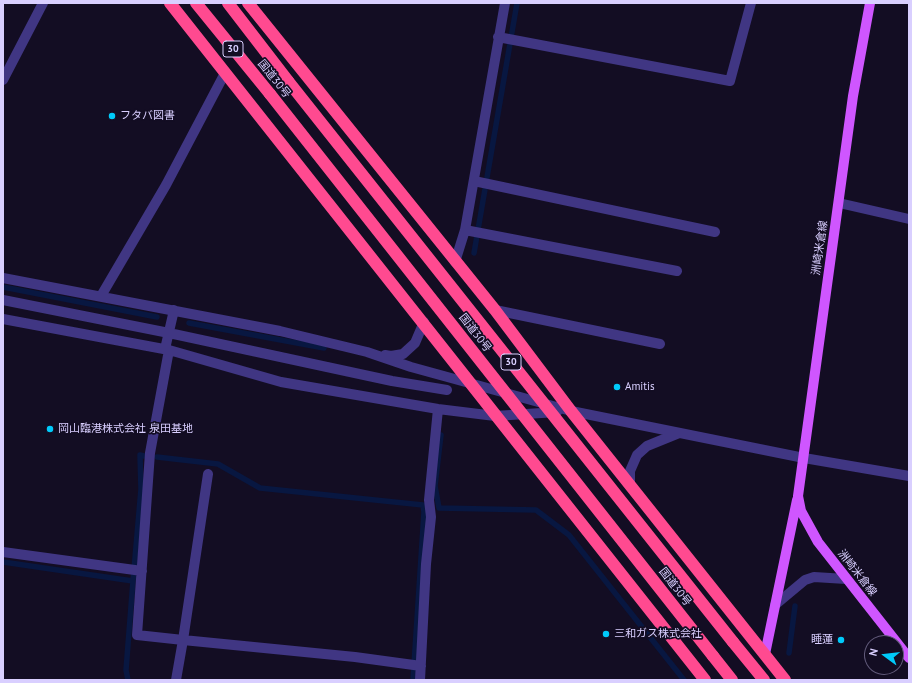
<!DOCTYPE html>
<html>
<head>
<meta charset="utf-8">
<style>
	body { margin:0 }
	#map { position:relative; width:912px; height:683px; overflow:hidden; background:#130d23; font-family:"PT Sans",sans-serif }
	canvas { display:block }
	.frame { position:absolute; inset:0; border:4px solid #d9cfff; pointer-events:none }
	.north { position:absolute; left:864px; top:635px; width:40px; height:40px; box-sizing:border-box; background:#130d23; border:1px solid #625b7b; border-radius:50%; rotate:285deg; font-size:11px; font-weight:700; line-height:16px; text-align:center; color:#d9cfff }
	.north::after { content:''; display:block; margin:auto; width:14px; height:18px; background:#00cafa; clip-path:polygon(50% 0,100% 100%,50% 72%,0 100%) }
</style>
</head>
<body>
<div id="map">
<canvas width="912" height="683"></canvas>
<div class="frame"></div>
<div class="north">N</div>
</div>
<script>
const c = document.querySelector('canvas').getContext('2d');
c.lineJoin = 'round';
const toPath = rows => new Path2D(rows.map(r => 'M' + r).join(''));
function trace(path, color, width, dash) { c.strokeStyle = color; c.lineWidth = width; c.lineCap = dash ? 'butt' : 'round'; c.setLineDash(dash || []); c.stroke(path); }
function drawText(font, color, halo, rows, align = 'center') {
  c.font = font + ' "PT Sans","Noto Sans JP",sans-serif'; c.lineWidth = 3.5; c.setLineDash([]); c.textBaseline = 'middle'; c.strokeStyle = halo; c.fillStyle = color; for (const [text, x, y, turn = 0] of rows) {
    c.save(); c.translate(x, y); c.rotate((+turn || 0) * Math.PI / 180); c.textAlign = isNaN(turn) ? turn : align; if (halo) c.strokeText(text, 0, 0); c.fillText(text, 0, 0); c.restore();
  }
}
trace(toPath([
	[474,253,517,3],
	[3,287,157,317],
	[189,323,324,348],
	[441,435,435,486,439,508,536,510,569,535,684,680],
	[157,457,218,464,260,488,423,505,424,512,413,680],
	[3,562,133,581,141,489,140,455,144,456],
	[789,653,795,606],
	[128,680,126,670,133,581]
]), '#081741', 5.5);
trace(toPath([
	[498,37,730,81,751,3],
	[3,80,43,3],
	[474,181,715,232],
	[839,203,909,219],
	[465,230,677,271],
	[455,262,465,230,505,3],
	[3,278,280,331,367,352,411,367,571,411,804,458,909,476],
	[101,296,166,185,225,73],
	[3,300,169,333,392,381,447,390],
	[495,310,660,344],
	[3,319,169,350,281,382,438,409,495,416,557,412],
	[165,349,174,310],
	[169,350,150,453,137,635,183,640,176,680],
	[385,355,391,356,403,354,415,343,424,322],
	[208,474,183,640,355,657,421,666],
	[630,484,630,471,637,455,647,446,679,433],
	[3,552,142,571],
	[775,605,805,580,814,577,846,579],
	[420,680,426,564,431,517,429,500,438,409]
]), '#403683', 10);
trace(toPath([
	[870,3,853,96,798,496,801,511,818,542,909,658],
	[765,654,797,500]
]), '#cf56ff', 10);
trace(toPath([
	[170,3,705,680],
	[196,3,270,94],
	[228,3,288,81],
	[248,3,495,310,571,411,785,680],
	[733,642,764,680],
	[713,656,732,680]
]), '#ff4a90', 12);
trace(toPath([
	[288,81,733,642],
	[270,94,713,656]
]), '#ff4a90', 12);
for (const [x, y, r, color] of [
	[112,116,4,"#00cafa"],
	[617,387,4,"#00cafa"],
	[50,429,4,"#00cafa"],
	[606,634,4,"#00cafa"],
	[841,640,4,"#00cafa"]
]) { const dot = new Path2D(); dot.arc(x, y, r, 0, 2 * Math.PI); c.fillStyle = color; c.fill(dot); trace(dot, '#130d23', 1.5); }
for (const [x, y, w] of [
	[233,49,20],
	[511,362,20]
]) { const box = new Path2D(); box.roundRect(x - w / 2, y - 8, w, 16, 3); c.fillStyle = '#130d23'; c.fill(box); trace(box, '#d9cfff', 1); }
drawText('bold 10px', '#d9cfff', null, [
	["30",233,49],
	["30",511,362]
]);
drawText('11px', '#d9cfff', '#130d23', [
	["国道30号",274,79,51],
	["洲崎米倉線",820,248,-82],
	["国道30号",475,333,52],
	["洲崎米倉線",857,573,52],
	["国道30号",675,587,52]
]);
drawText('11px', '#d9cfff', '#130d23', [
	["フタバ図書",120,116],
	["Amitis",625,387],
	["岡山臨港株式会社 泉田基地",58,429],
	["三和ガス株式会社",614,634],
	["睡蓮",833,640,"right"]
], 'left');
</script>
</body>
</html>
